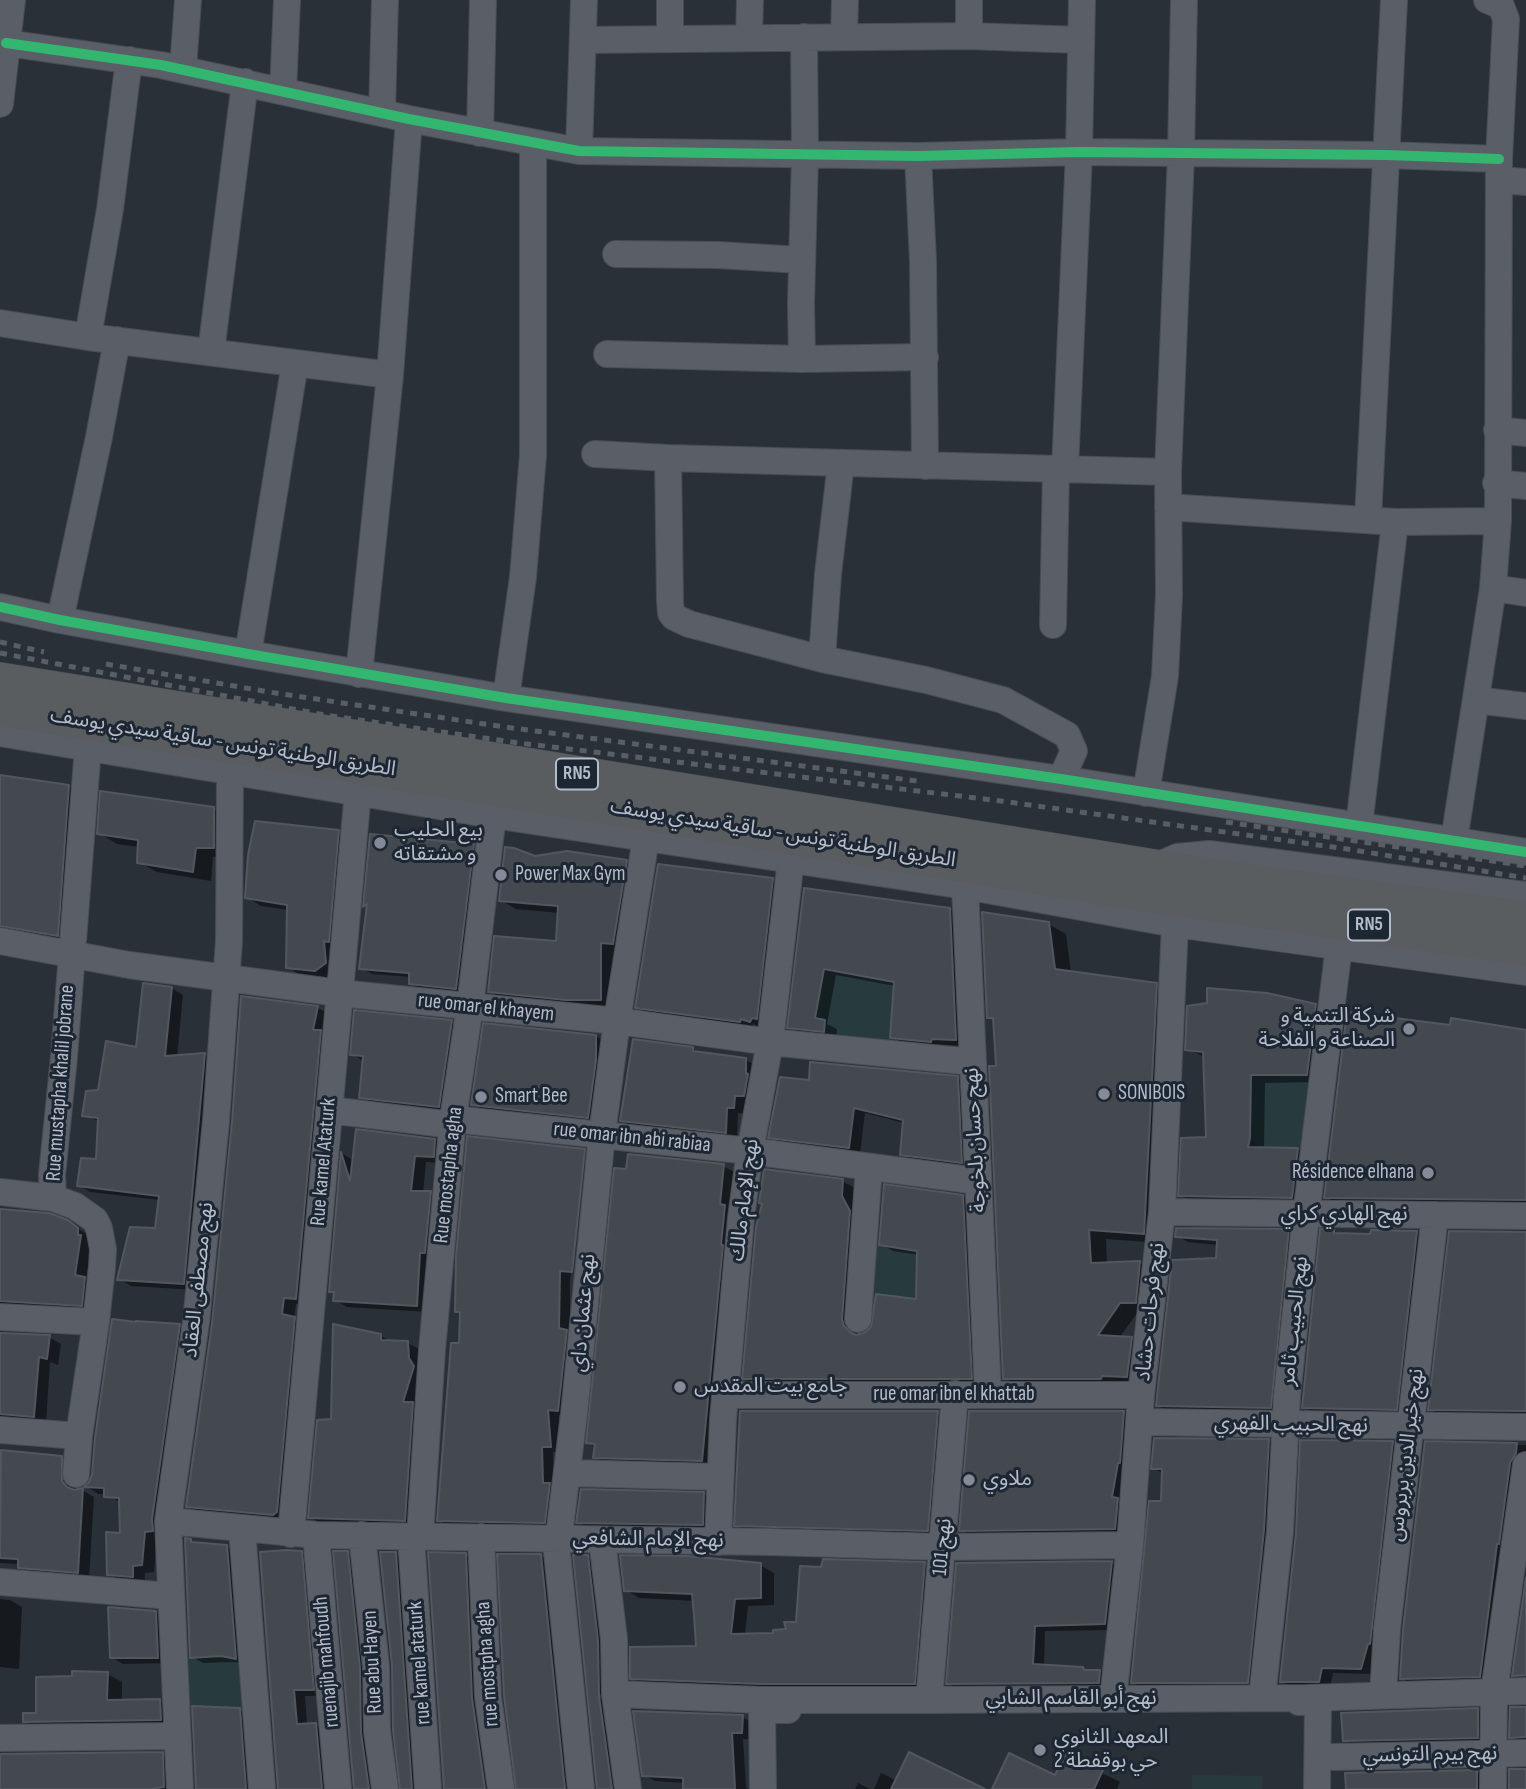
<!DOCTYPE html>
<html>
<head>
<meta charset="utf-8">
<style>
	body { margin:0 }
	canvas { display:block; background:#2a3038 }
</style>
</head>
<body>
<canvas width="1526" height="1789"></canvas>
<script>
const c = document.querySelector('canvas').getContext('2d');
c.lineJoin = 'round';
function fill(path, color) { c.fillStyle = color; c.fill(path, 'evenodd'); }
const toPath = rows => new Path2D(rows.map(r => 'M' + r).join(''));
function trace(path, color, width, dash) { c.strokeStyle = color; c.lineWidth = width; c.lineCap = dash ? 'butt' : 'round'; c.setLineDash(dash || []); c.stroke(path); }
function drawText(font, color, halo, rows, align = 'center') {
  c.font = font + ' "Sofia Sans Condensed","Noto Sans Arabic",sans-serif'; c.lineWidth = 6; c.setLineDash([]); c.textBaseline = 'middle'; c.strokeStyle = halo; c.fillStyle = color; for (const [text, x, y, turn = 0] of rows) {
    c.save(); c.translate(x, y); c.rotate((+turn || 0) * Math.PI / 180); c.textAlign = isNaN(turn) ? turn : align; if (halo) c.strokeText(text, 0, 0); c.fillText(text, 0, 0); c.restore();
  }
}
fill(toPath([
	[824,969,894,982,889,1050,812,1038,815,1031,824,1029,825,1020,813,1017],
	[1310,1075,1307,1148,1260,1147,1251,1138,1251,1077],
	[869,1243,917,1251,916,1299,866,1293],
	[221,1656,249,1661,254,1708,184,1706,183,1658],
	[1192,1775,1263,1776,1262,1789,1192,1789]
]), '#273a3e');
fill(toPath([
	[0,777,69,787,80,793,69,941,0,939],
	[213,808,231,819,231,857,213,857,211,881,157,872,139,862,139,847,117,844,99,833],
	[338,831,353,840,330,979,302,976,288,967,289,910,261,906,247,897],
	[372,836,473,846,485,852,467,994,422,990,410,983,411,977,372,974,361,968,368,908,365,906],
	[371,968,418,972,418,975,371,971],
	[535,858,626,862,641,871,616,1008,505,1000,489,991,557,943,559,913,516,909,500,900],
	[772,880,784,887,762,1028,753,1024,752,1028,649,1014,637,1007],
	[805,890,950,910,962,917,968,1046,945,1045,943,1048,904,1044,892,1037,895,986,836,975,827,1024,837,1029,836,1038,802,1034,789,1027],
	[1048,924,1066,934,1071,973,1156,985,1173,995,1161,1243,1106,1239,1107,1264,1140,1263,1157,1273,1138,1312,1119,1338,1131,1339,1149,1349,1144,1386,1022,1388,1005,1378,998,1068,994,1020,988,1017],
	[171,988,183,995,177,1057,205,1055,216,1061,195,1290,131,1286,119,1279,156,1230,160,1200,90,1192,79,1185,97,1161,100,1122,84,1115,99,1091,137,1049],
	[242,998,318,1008,329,1014,308,1305,296,1304,294,1318,306,1325,286,1521,199,1513,188,1506,213,1324,233,1122],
	[1315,1005,1330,1014,1321,1082,1265,1083,1264,1149,1298,1149,1312,1158,1306,1205,1195,1204,1180,1195,1208,1138,1205,1057,1187,1049],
	[451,1022,463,1029,450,1113,372,1103,361,1097,363,1061,352,1054],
	[1451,1027,1526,1031,1526,1206,1338,1204,1326,1197],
	[596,1036,606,1042,598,1122,483,1110,473,1104],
	[693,1049,702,1054,746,1060,757,1066,745,1114,738,1113,737,1138,633,1127,621,1120],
	[957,1078,969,1085,973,1168,913,1160,901,1154,904,1123,865,1113,860,1154,782,1143,770,1137,811,1082],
	[435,1140,446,1147,445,1163,426,1162,423,1193,430,1193,442,1200,429,1312,347,1307,335,1300,335,1294,330,1291,343,1154,354,1161],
	[584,1151,595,1157,583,1278,574,1277,586,1153,583,1153,570,1281,570,1416,559,1415,561,1453,553,1452,556,1528,450,1527,439,1520,461,1345,462,1314,457,1311],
	[723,1166,738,1174,716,1468,609,1465,595,1457,596,1447,588,1442,628,1171],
	[842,1181,855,1188,854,1326,858,1336,866,1334,918,1301,919,1255,893,1251,881,1244,963,1197,975,1204,983,1385,756,1385,744,1378],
	[0,1210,67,1222,90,1236,92,1243,86,1279,96,1285,94,1311,0,1314],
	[1288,1231,1299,1237,1281,1413,1169,1412,1158,1406,1218,1260,1218,1245,1188,1242,1177,1236],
	[1322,1231,1334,1231,1341,1235,1372,1236,1372,1232,1417,1232,1429,1239,1408,1415,1316,1414,1304,1407],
	[1526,1233,1526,1417,1442,1416,1430,1409],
	[179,1326,191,1333,157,1538,154,1572,145,1573,145,1583,121,1581,109,1574,122,1535,121,1503,106,1494,98,1494,87,1487],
	[0,1334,49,1337,61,1344,58,1365,50,1362,46,1423,0,1423],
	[381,1336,391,1342,408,1343,419,1349,425,1374,415,1405,424,1410,416,1526,321,1524,310,1517,333,1421],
	[937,1412,950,1420,940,1537,749,1532,736,1525],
	[1124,1412,1136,1419,1127,1535,973,1537,961,1530],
	[1269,1441,1280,1448,1259,1688,1144,1689,1132,1682,1162,1503,1164,1474,1153,1468],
	[1392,1443,1403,1449,1372,1674,1333,1673,1330,1687,1292,1688,1281,1681],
	[1426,1443,1526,1445,1526,1462,1492,1683,1413,1685,1402,1678],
	[0,1454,61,1458,73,1464,73,1489,82,1490,94,1497,89,1578,31,1573,20,1567,20,1564,0,1563],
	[704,1494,715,1501,714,1531,590,1529,578,1522],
	[191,1541,196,1544,227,1547,238,1553,247,1664,234,1662,203,1663,192,1657],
	[301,1553,313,1560,325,1696,305,1696,307,1725,316,1725,328,1731,333,1789,279,1789],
	[347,1553,359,1560,379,1789,355,1789],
	[396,1554,407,1560,423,1789,402,1789],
	[465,1555,477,1562,495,1789,445,1789],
	[541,1556,553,1563,576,1789,518,1789],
	[587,1557,599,1563,610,1700,598,1693,598,1697,611,1704,622,1789,598,1789],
	[1112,1563,1123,1569,1116,1630,1045,1631,1044,1666,1083,1668,1089,1672,1100,1672,1111,1678,1110,1689,959,1690,948,1683,958,1564],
	[924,1564,938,1572,928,1691,646,1686,632,1678,698,1648,695,1601,639,1598,626,1590,760,1565,774,1573,774,1605,748,1606,745,1635,776,1635,788,1631,797,1624],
	[0,1599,10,1600,22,1607,19,1669,0,1667],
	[156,1612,167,1619,169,1663,123,1664,111,1657],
	[107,1674,122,1682,122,1702,160,1701,175,1710,176,1728,40,1730,25,1721],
	[1526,1707,1526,1744,1511,1737],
	[239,1710,251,1716,258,1789,197,1789],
	[1478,1710,1493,1719,1493,1746,1360,1749,1345,1740],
	[742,1717,754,1723,753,1739,743,1739,746,1787,748,1789,685,1789,685,1783,655,1781,644,1775],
	[162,1754,174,1760,176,1789,0,1789,0,1755],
	[1066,1755,1120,1782,1117,1789,994,1789,1056,1777],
	[1477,1772,1489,1778,1490,1789,1348,1789],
	[881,1773,897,1781,981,1789,874,1789],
	[858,1783,870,1789,855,1789]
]), '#0007');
const building = toPath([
	[0,775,69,785,58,936,0,926,0,775],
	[100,791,214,807,214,848,196,848,193,872,137,863,138,840,97,834,100,791],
	[255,821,339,830,329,942,324,941,326,963,315,971,286,968,287,905,245,898,248,855,255,821],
	[370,834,474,844,456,989,409,984,409,973,359,969,367,904,363,907,370,834],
	[505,847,514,848,535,856,567,851,627,860,613,944,601,943,601,1000,566,1000,488,992,494,936,556,941,558,906,499,901,505,847],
	[658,864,773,878,757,1019,752,1018,750,1022,741,1019,740,1022,635,1008,658,864],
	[804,888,950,908,956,1040,932,1039,931,1042,890,1038,894,982,824,969,815,1018,825,1020,824,1032,787,1028,804,888],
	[982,912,1049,922,1055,969,1157,983,1144,1234,1089,1230,1091,1263,1140,1261,1136,1303,1120,1303,1098,1335,1132,1337,1127,1377,1102,1376,1101,1379,1003,1379,989,1066,996,1066,993,1018,987,1018,982,912],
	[143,983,172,987,165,1056,205,1053,184,1284,117,1280,130,1227,155,1228,159,1196,77,1186,81,1158,96,1159,98,1118,82,1116,86,1091,98,1090,106,1041,136,1047,143,983],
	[1207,988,1267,993,1316,1004,1307,1075,1251,1075,1250,1138,1248,1147,1298,1148,1292,1198,1178,1196,1181,1138,1206,1137,1203,1052,1185,1050,1187,1006,1207,1003,1207,988],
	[241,996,318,1006,313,1030,321,1030,296,1299,284,1298,282,1314,295,1317,277,1512,273,1515,186,1507,212,1324,232,1122,241,996],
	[354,1010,452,1020,439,1107,359,1098,363,1056,350,1055,354,1010],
	[1347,1012,1450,1025,1451,1018,1526,1030,1526,1200,1324,1198,1347,1012],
	[483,1023,596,1035,596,1060,588,1118,471,1105,483,1023],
	[633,1039,693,1047,693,1051,746,1058,746,1073,748,1074,744,1096,735,1096,734,1108,727,1108,726,1133,620,1121,633,1039],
	[810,1062,958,1076,962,1163,900,1155,903,1120,854,1108,849,1148,768,1138,780,1077,809,1080,810,1062],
	[356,1129,435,1139,434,1157,415,1156,411,1191,431,1191,425,1253,420,1253,417,1306,333,1301,334,1292,329,1292,341,1152,350,1181,356,1129],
	[467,1136,585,1149,572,1272,560,1271,559,1328,567,1330,558,1411,548,1410,551,1447,542,1447,543,1483,550,1483,545,1523,437,1521,451,1343,459,1343,460,1312,455,1312,456,1256,467,1136],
	[628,1154,724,1164,720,1204,725,1205,721,1245,723,1245,702,1461,593,1458,595,1444,586,1443,614,1168,626,1169,628,1154],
	[764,1169,843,1179,842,1196,850,1211,842,1319,844,1326,850,1332,856,1335,864,1333,871,1327,876,1294,916,1299,917,1251,879,1245,884,1184,963,1195,972,1379,742,1379,756,1227,762,1204,759,1203,764,1169],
	[0,1209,49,1213,68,1220,78,1228,78,1235,81,1235,75,1275,85,1277,82,1306,0,1301,0,1209],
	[1176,1228,1289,1229,1271,1408,1156,1406,1172,1260,1216,1258,1217,1240,1175,1237,1176,1228],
	[1320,1229,1334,1230,1334,1233,1370,1234,1371,1230,1417,1231,1397,1410,1302,1408,1320,1229],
	[1449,1231,1526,1232,1526,1411,1428,1410,1449,1231],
	[112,1319,136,1322,136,1321,180,1324,152,1519,153,1531,145,1532,142,1565,133,1566,133,1577,107,1575,106,1532,120,1533,119,1498,104,1497,104,1488,84,1487,89,1482,92,1475,95,1438,112,1319],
	[333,1324,381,1334,381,1340,408,1341,409,1358,414,1366,403,1402,413,1402,405,1521,308,1518,317,1420,331,1419,333,1324],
	[0,1333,50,1335,47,1359,39,1357,34,1417,0,1414,0,1333],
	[740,1411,938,1411,928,1531,734,1526,740,1411],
	[969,1411,1124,1411,1120,1463,1118,1463,1112,1497,1118,1498,1115,1529,959,1531,969,1411],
	[1154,1438,1269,1439,1264,1530,1248,1683,1131,1683,1149,1501,1161,1501,1162,1469,1151,1469,1154,1438],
	[1300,1440,1393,1441,1370,1644,1368,1644,1361,1669,1322,1668,1319,1682,1280,1682,1296,1533,1300,1440],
	[1425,1441,1517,1443,1516,1453,1510,1463,1499,1544,1497,1544,1480,1677,1400,1679,1403,1630,1425,1441],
	[1,1450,62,1456,62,1481,67,1487,74,1490,83,1488,78,1573,18,1568,18,1559,0,1558,1,1450],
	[581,1489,704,1492,703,1525,576,1523,581,1489],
	[185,1538,191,1539,191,1542,227,1545,236,1659,221,1656,190,1658,185,1538],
	[286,1550,302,1551,314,1690,294,1690,297,1724,316,1723,322,1789,278,1789,260,1552,286,1550],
	[333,1551,348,1551,360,1668,361,1733,369,1789,354,1789,333,1551],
	[380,1552,396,1552,412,1789,400,1789,393,1730,392,1665,380,1552],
	[428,1552,466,1553,472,1698,485,1789,444,1789,428,1552],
	[497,1554,541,1554,565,1789,516,1789,504,1696,497,1554],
	[573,1555,588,1555,598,1640,599,1696,612,1789,597,1789,573,1555],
	[620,1555,688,1556,761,1563,761,1598,735,1599,731,1634,773,1633,773,1630,786,1629,784,1622,796,1622,800,1566,821,1567,823,1559,925,1562,915,1684,761,1684,630,1679,630,1647,696,1646,694,1615,692,1594,624,1591,620,1555],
	[1112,1561,1105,1624,1035,1626,1033,1664,1083,1667,1084,1670,1100,1670,1099,1683,946,1684,956,1563,1112,1561],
	[1526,1578,1526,1675,1512,1676,1526,1578],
	[108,1607,156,1611,158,1658,110,1658,108,1607],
	[72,1671,108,1672,107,1700,160,1699,161,1720,23,1722,23,1713,36,1713,36,1677,72,1676,72,1671],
	[192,1706,240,1708,246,1789,196,1789,192,1706],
	[1510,1707,1526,1707,1526,1737,1509,1738,1510,1707],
	[1478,1708,1478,1738,1343,1741,1341,1713,1478,1708],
	[633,1711,743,1715,742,1733,732,1733,735,1789,683,1789,683,1778,642,1776,633,1711],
	[163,1752,164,1787,152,1789,0,1789,0,1754,163,1752],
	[909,1752,985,1789,891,1789,909,1752],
	[1066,1752,1103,1770,1094,1789,992,1789,1009,1753,1055,1775,1066,1752],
	[1509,1769,1526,1769,1526,1789,1509,1789,1509,1769],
	[1477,1770,1477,1789,1346,1789,1345,1773,1477,1770]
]);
fill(building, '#444950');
trace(building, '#52575f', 2);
const minor = toPath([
	[670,0,670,38],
	[969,36,969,0],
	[749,37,750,0],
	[844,37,845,0],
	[583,40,969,36,1081,40],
	[6,43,161,65,409,119,579,151,918,156,1079,152,1386,155,1499,159],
	[183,69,188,0],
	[283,91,287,0],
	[0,104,12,0],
	[382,113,385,0],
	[480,133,483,0],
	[579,151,584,0],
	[918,156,923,261,925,466],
	[1500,180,1526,182],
	[616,254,718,255,801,260],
	[0,323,88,337,390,375],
	[88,337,110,209,129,60],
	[211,352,245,82],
	[607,354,802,359,925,357],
	[802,359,801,303,805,155,804,37],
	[1497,430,1526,433],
	[595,454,668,458,1168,472],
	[668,458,670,601,671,613,674,617,689,624,822,659,926,680,1003,700,1067,735,1074,751,1061,779],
	[1065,469,1079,152,1082,0],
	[1496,483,1526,486],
	[1168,507,1395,522,1498,521],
	[1368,519,1394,0],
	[1493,588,1526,593],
	[0,607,60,620,248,654,506,698,1061,779,1526,852],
	[60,620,99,437,117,340],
	[1053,625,1056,469],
	[248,654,295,363],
	[822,659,828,574,841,463],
	[359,674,390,375,409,119],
	[506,698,523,577,533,455,533,143],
	[1476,700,1526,706],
	[0,733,493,815,965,886,1175,924,1526,972],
	[1146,793,1165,676,1169,595,1168,472,1181,154,1184,0],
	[1359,826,1395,522],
	[1454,841,1493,588,1498,521,1499,159,1506,19,1501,6,1487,0],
	[1155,867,1177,857,1209,854,1526,895],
	[965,886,988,1394],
	[0,941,129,965,339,993,617,1021,770,1042,973,1062],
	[329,1110,453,1125],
	[453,1119,750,1151,978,1181],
	[0,1192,53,1198],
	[1162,1212,1526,1216],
	[0,1317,96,1322],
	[858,1319,869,1167],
	[726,1395,1141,1395],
	[1139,1422,1526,1427],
	[0,1430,79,1436,96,1322,102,1267,103,1249,99,1228,95,1220,75,1206,53,1198,52,1175,64,1057,88,747],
	[568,1473,720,1477],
	[76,1474,79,1436],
	[168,1521,316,1535,771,1542,943,1547,1130,1545],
	[242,1529,262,1789],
	[291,1534,358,791],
	[316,1535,338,1789],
	[362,1535,376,1667,377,1731,385,1789],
	[420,1536,432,1350,453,1119,470,1006,493,815],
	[411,1537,428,1789],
	[481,1537,488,1697,501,1789],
	[602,1540,614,1639,615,1694,628,1789],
	[718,1542,723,1419,741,1218,750,1151,770,1042,791,859],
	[0,1582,170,1596],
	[615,1694,761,1700,929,1700,1307,1698,1526,1691],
	[1383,1695,1387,1629,1435,1215],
	[1262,1698,1280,1531,1287,1396,1306,1215,1339,946],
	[1113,1699,1130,1545,1141,1395,1162,1212,1175,924],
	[929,1700,955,1394],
	[1299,1702,1318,1701,1317,1789],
	[0,1738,177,1736],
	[1334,1757,1526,1753],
	[180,1789,168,1521,196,1322,216,1121,229,941,230,770],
	[581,1789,557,1552,574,1414,602,1134,617,1021,646,838],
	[763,1789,762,1710,788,1710],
	[1493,1789,1494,1692,1526,1465]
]);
const highway = toPath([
	[0,681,1216,878,1526,920],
	[0,707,1137,892,1526,947]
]);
trace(minor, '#484c53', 28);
trace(highway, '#474c53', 38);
trace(minor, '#5a5e66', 26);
trace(highway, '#5a5d60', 37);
trace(toPath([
	[0,642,44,652],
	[0,653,325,715,519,743,1001,801,1347,849,1526,878],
	[106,664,269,692,505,727,917,781],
	[1226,822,1526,866]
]), '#595d64', 5, [7, 7]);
trace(toPath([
	[6,43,161,65,409,119,579,151,918,156,1079,152,1386,155,1499,159],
	[0,607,60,620,248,654,506,698,1061,779,1526,852]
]), '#33b770', 10);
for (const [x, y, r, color] of [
	[380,843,7,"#848b96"],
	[501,875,7,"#848b96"],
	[1409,1029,7,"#848b96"],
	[1104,1094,7,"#848b96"],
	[481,1097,7,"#848b96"],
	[1428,1173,7,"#848b96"],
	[680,1387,7,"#848b96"],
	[969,1480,7,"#848b96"],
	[1040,1750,7,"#848b96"]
]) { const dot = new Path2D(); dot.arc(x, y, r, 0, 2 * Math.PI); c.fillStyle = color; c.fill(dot); trace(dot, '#1d2633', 2.5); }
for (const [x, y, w] of [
	[577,774,42],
	[1369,925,42]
]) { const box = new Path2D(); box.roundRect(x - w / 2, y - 15.5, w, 31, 5); c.fillStyle = '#1d2633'; c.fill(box); trace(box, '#b4bcc9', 2); }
drawText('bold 19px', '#b4bcc9', null, [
	["RN5",577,774],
	["RN5",1369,925]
]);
drawText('21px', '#b4bcc9', '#1d2633', [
	["الطريق الوطنية تونس - ساقية سيدي يوسف",223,743,9],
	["الطريق الوطنية تونس - ساقية سيدي يوسف",783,834,9],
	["rue omar el khayem",486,1008,6],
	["Rue mustapha khalil jobrane",61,1083,-86],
	["rue omar ibn abi rabiaa",632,1138,6],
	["نهج حسان بلخوجة",976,1140,-93],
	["Rue kamel Ataturk",324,1162,-85],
	["Rue mostapha agha",449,1175,-84],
	["نهج الإمام مالك",745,1200,-83],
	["نهج الهادي كراي",1344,1215],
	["نهج مصطفى العقاد",199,1280,-84],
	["نهج فرحات حشاد",1151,1312,-84],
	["نهج عثمان داي",584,1313,-85],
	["نهج الحبيب ثامر",1295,1321,-84],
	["rue omar ibn el khattab",954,1395],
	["نهج الحبيب الفهري",1291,1425,1],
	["نهج خير الدين بربروس",1407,1455,-83],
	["نهج الإمام الشافعي",648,1540,1],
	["نهج 101",943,1547,-85],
	["ruenajib mahfoudh",327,1662,-95],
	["Rue abu Hayen",373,1662,-93],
	["rue kamel ataturk",420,1663,-94],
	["rue mostpha agha",488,1664,-94],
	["نهج أبو القاسم الشابي",1071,1699],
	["نهج بيرم التونسي",1430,1755,-1]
]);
drawText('21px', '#b4bcc9', '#1d2633', [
	["بيع الحليب",394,831],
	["و مشتقاته",394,855],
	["Power Max Gym",515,875],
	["شركة التنمية و",1395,1017,"right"],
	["الصناعة و الفلاحة",1395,1041,"right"],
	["SONIBOIS",1118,1094],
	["Smart Bee",495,1097],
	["Résidence elhana",1414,1173,"right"],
	["جامع بيت المقدس",694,1387],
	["ملاوي",983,1480],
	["المعهد الثانوي",1054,1738],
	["حي بوقفطة 2",1054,1762]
], 'left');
</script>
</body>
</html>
